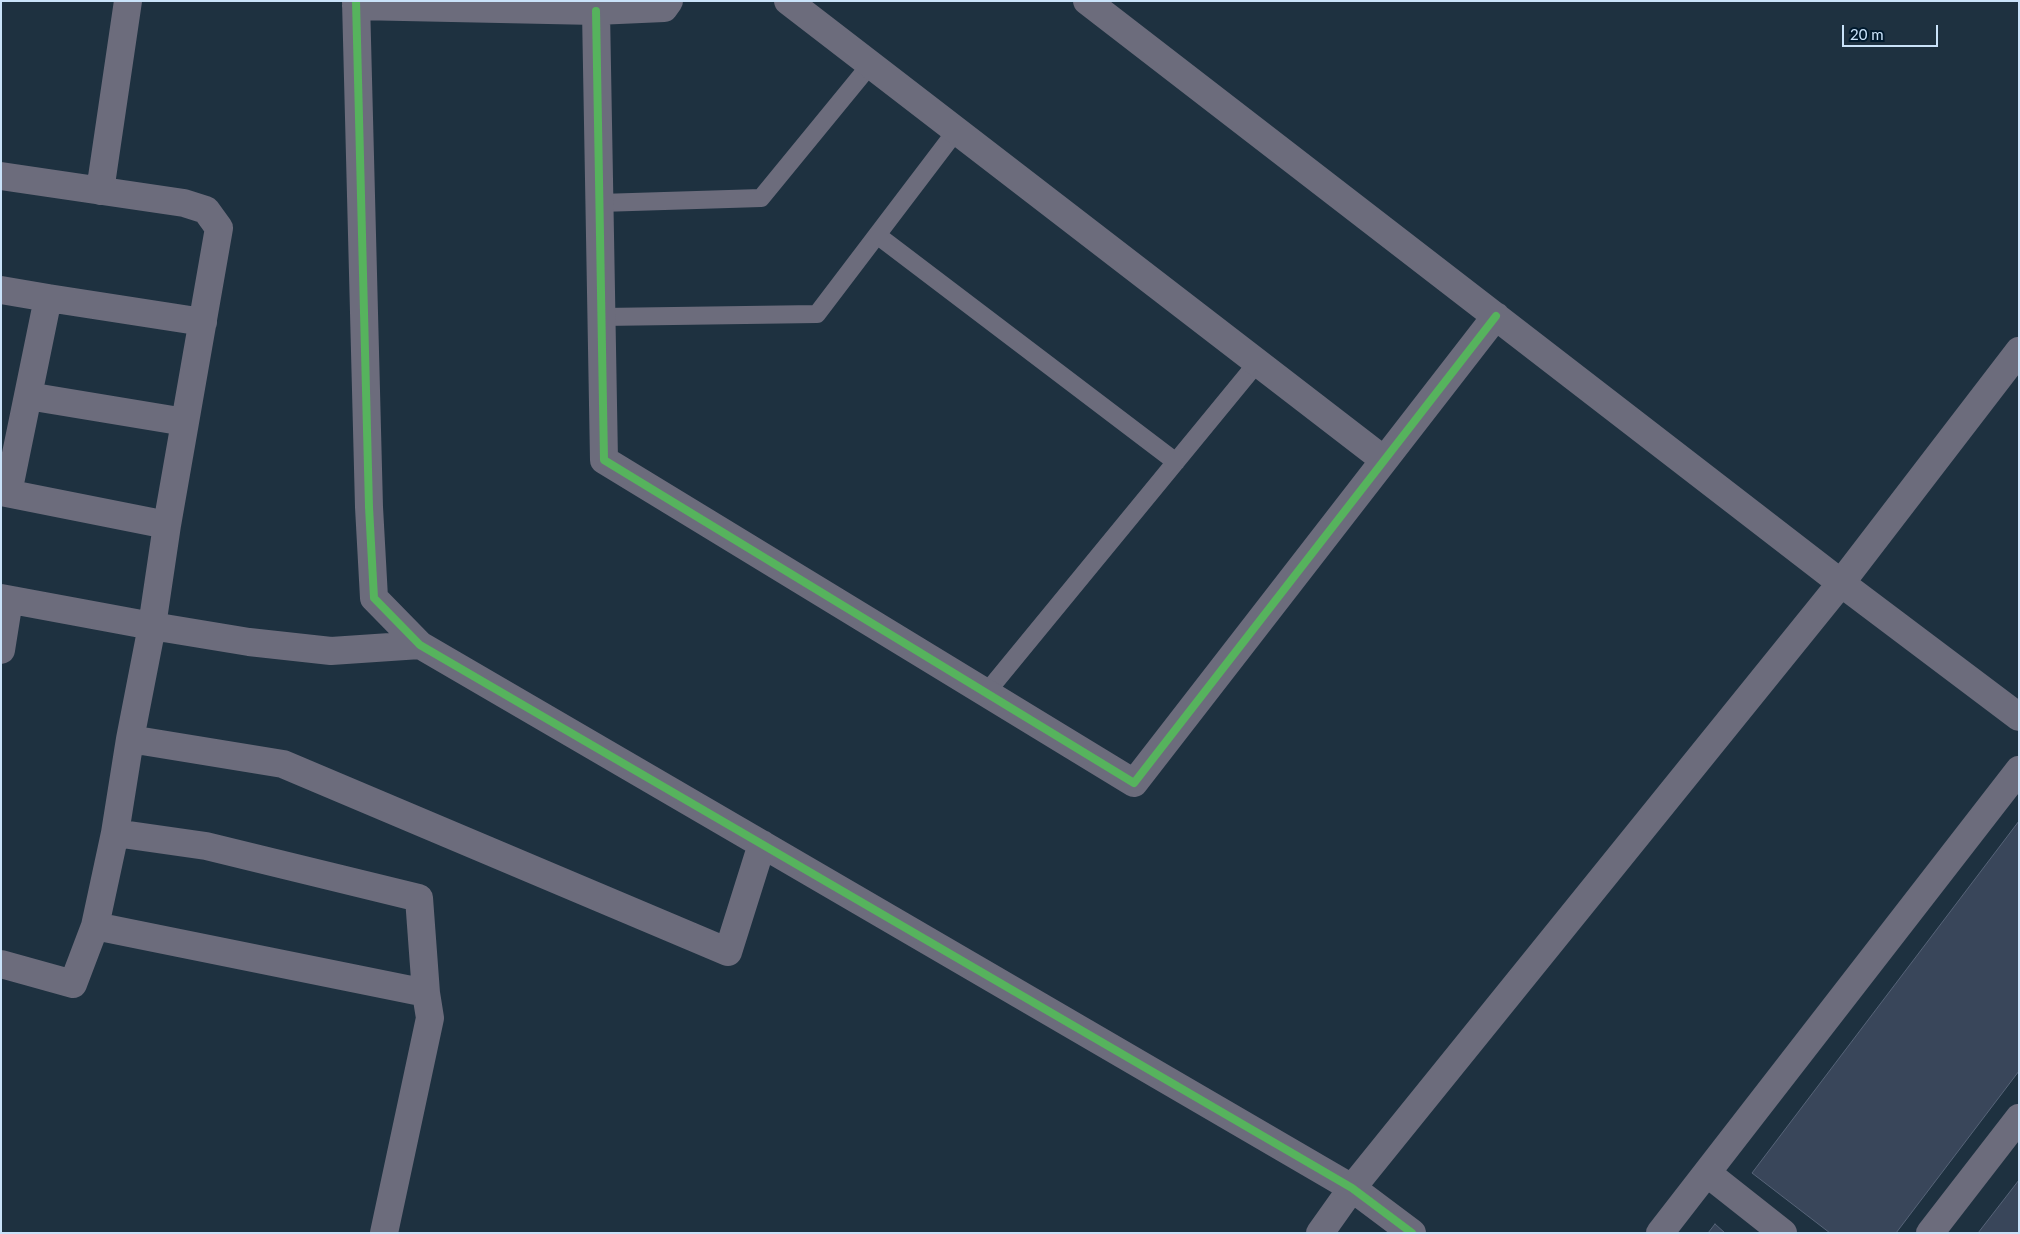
<!DOCTYPE html>
<html>
<head>
<meta charset="utf-8">
<style>
	body { margin:0 }
	#map { position:relative; width:2020px; height:1234px; overflow:hidden; background:#1e3140; font-family:Lato,sans-serif }
	canvas { display:block }
	.frame { position:absolute; inset:0; border:2px solid #c9e2f9; pointer-events:none }
	.scale { position:absolute; left:1842px; top:25px; width:96px; height:22px; box-sizing:border-box; border:2px solid #c9e2f9; border-top:0; padding-left:6px; font-size:15px; line-height:18px; white-space:nowrap; color:#c9e2f9; -webkit-text-stroke:4px #001a2e; paint-order:stroke }
</style>
</head>
<body>
<div id="map">
<canvas width="2020" height="1234"></canvas>
<div class="frame"></div>
<div class="scale">20 m</div>
</div>
<script>
const c = document.querySelector('canvas').getContext('2d');
c.lineJoin = 'round';
function fill(path, color) { c.fillStyle = color; c.fill(path, 'evenodd'); }
const toPath = rows => new Path2D(rows.map(r => 'M' + r).join(''));
function trace(path, color, width, dash) { c.strokeStyle = color; c.lineWidth = width; c.lineCap = dash ? 'butt' : 'round'; c.setLineDash(dash || []); c.stroke(path); }
const building = toPath([
	[2019,821,2019,1071,1896,1233,1830,1233,1752,1173,2019,821],
	[2019,1180,2019,1233,1978,1233,2019,1180],
	[1715,1224,1725,1233,1708,1233,1715,1224]
]);
fill(building, '#39465a');
trace(building, '#576478', 1);
trace(toPath([
	[600,203,761,198,870,65],
	[877,235,1176,462],
	[602,317,817,314,956,131],
	[986,693,1257,363]
]), '#6c6c7c', 18);
trace(toPath([
	[356,1,369,507,374,598,420,645,1352,1188,1412,1233],
	[788,1,1384,460],
	[1087,1,1841,583,2019,717],
	[356,6,596,11,664,8,669,1],
	[596,11,604,460,1134,783,1496,316],
	[1,176,184,203,206,210,219,228,167,525,152,626,130,739],
	[100,191,128,1],
	[1,290,48,298,8,493],
	[48,298,203,322],
	[28,396,185,422],
	[1,492,167,525],
	[1,598,152,626,249,642,331,651,420,645],
	[1,650,9,600],
	[115,833,206,846,419,898,426,993,430,1018,384,1233],
	[1,964,73,984,95,926],
	[426,993,95,926,115,833,130,739,283,764,728,952,762,844],
	[1707,1173,1783,1233],
	[1320,1233,1352,1188,1841,583,2019,351],
	[1660,1233,2019,770],
	[1930,1233,2019,1118]
]), '#6c6c7c', 28);
trace(toPath([
	[356,1,369,507,374,598,420,645,1352,1188,1412,1233],
	[596,11,604,460,1134,783,1496,316]
]), '#56b35d', 8);
</script>
</body>
</html>
